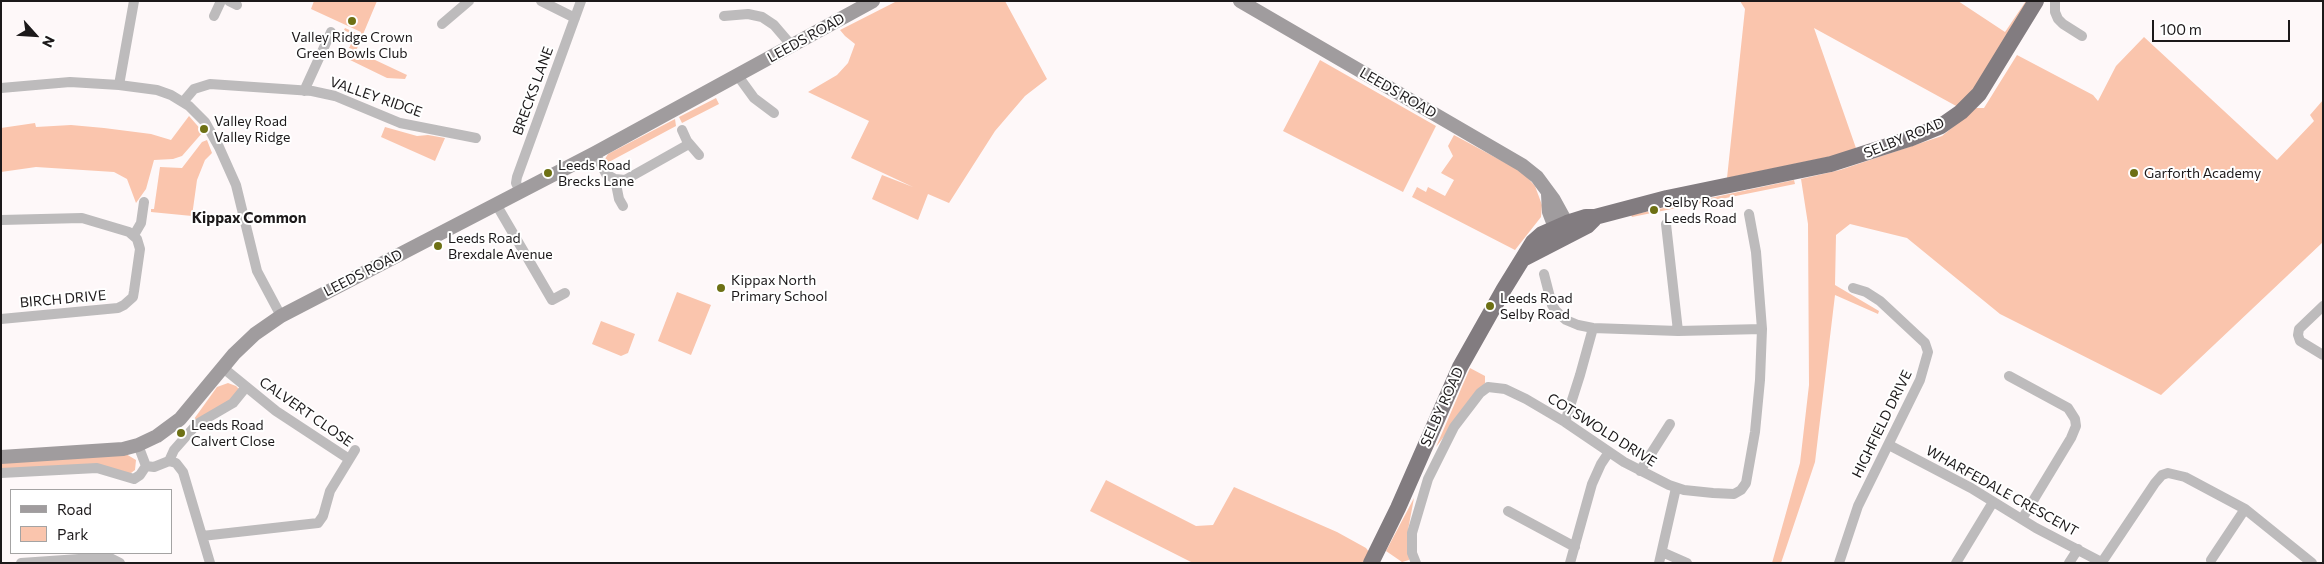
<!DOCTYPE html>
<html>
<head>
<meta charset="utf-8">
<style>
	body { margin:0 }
	#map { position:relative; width:2324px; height:564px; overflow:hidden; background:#fef8f9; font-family:Commissioner,sans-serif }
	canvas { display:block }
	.frame { position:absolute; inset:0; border:2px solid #1c191a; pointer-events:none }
	.legend { position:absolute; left:10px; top:489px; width:162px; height:65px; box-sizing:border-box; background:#fff; border:1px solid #a4a3a3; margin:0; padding:6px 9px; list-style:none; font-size:15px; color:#1c191a }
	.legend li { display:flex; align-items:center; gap:10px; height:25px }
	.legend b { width:25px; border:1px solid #a4a3a3 }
	.north { position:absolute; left:10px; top:10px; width:50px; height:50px; -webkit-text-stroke:4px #fff; paint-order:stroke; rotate:116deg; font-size:14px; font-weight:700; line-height:20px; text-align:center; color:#1c191a }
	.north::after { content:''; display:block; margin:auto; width:18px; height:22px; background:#1c191a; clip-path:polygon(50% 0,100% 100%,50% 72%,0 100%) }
	.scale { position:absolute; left:2152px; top:20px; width:138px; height:22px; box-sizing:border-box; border:2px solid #1c191a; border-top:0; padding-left:6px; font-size:15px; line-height:18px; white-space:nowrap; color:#1c191a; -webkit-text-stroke:4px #fff; paint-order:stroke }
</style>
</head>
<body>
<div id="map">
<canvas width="2324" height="564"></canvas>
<div class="frame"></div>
<ul class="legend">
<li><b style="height:6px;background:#a09c9e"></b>Road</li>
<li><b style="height:14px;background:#fac5ad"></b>Park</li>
</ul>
<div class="north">N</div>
<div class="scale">100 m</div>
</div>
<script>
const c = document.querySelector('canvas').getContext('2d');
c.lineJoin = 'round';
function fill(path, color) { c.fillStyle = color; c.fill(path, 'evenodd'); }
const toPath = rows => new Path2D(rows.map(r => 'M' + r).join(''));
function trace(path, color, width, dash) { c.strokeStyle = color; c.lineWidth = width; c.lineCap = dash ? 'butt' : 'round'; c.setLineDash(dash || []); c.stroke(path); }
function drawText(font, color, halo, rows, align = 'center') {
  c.font = font + ' Commissioner,sans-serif'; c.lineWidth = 4; c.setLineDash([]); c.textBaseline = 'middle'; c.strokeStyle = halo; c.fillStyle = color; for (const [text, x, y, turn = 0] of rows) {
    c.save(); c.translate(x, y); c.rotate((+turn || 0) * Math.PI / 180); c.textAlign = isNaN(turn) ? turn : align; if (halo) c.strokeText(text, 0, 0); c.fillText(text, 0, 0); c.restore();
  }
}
fill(toPath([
	[314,1,377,1,356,51,407,75,405,79,387,78,348,59,352,49,349,48,355,36,344,30,345,28,360,35,361,32,311,9],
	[897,1,1005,1,1047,79,1025,96,995,131,949,203,928,194,918,220,872,199,882,175,913,187,851,158,869,121,808,92,837,75,848,63,855,44,845,36,840,30],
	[1740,1,1958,1,2005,32,2026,1,2029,1,1979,85,1958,107,1814,28,1857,151,1727,178,1745,9],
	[2144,37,2277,160,2314,121,2310,115,2323,100,2323,242,2161,395,2000,314,1907,238,1850,224,1836,235,1835,285,1879,311,1878,314,1835,295,1815,462,1781,563,1772,563,1800,463,1809,385,1808,224,1801,179,1840,170,1942,136,1976,108,1984,108,2017,55,2093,95,2098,101,2116,66],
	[1320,60,1436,126,1403,192,1283,131],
	[716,98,719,104,682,123,679,117],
	[189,116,203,132,182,156,173,159,154,160,146,189,136,203,127,179,114,172,36,167,1,172,1,128,35,123,36,127,71,125,104,128,151,134,171,140],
	[675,119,676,126,607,163,605,159,608,154],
	[385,127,417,136,428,135,445,138,435,161,381,137],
	[1454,135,1515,168,1526,176,1535,186,1542,205,1541,217,1515,250,1412,197,1417,187,1426,192,1428,187,1445,196,1454,180,1441,173,1453,156,1448,146],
	[207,140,212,153,205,160,197,180,192,216,151,212,151,209,154,209,160,167,182,168,202,142],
	[1794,180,1795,184,1632,217,1631,215],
	[677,292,711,305,691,355,658,341],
	[601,321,635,334,628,353,621,356,592,344],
	[1470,368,1485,376,1485,383,1436,447],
	[228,383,236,386,239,389,233,398,196,421,194,419,217,387],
	[126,454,136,460,135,470,131,473,1,469,1,462],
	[1106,480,1196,526,1213,525,1234,487,1337,532,1366,548,1369,552,1363,563,1193,563,1090,511],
	[1414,498,1408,530,1409,560,1402,562,1386,551]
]), '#fac5ad');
trace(toPath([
	[229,1,237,5],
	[541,1,575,18],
	[2055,1,2055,12,2058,19,2063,24,2082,36],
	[214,16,221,1],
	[724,16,748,14,762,17,774,25,792,46],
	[442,24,469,1],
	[738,76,754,98,774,113],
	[119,85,134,1],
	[1,88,70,82,119,85,157,90,171,95,189,106,205,122,219,147,236,185,257,271,281,316],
	[304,91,331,32],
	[183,102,194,89,210,84,312,91,335,96,400,123,476,138],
	[682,130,687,141,699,155],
	[595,153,606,174,615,179,625,180,689,144],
	[615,179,619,199,623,206],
	[520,191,516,183,517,177,581,1],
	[496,204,552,300,565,293],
	[1,220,82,218,129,232,137,239,140,249,134,291,133,297,124,305,118,308,1,319],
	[1666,224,1678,331],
	[134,235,141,223,144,202],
	[1544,274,1552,305,1556,311,1566,320,1578,325,1593,328,1678,331,1762,329],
	[2323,306,2299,329,2298,335,2300,341,2323,355],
	[222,367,276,411,349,459],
	[2009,376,2068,408,2075,419,2076,426,2071,438,2022,519],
	[1565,422,1580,375,1593,328],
	[138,445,146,466,154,467,169,461,176,463,183,472,210,563],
	[1889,445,1971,488,2036,528,2103,563],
	[169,461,174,450,197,424,233,403,246,387],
	[1640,471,1670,424],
	[1,473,97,468,134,479,140,475,146,466],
	[1508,511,1575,547],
	[202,536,318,523,323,516,330,491,355,450],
	[1662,552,1687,563],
	[2211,560,2245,509],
	[2102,562,2155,483,2162,475,2168,473,2185,477,2245,509,2312,563],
	[21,563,108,557,120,563],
	[1416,563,1412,553,1412,533,1428,479,1454,427,1480,393,1488,387,1505,389,1526,399,1565,422,1624,462,1669,485,1684,490,1713,493,1734,494,1741,490,1746,483,1755,432,1760,380,1762,329,1756,252,1749,214],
	[1570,563,1592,484,1601,464,1609,452],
	[1659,563,1676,488],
	[1839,563,1858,506,1920,380,1928,352,1925,343,1880,301,1866,292,1853,288],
	[1956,563,1993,502],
	[2069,563,2078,549]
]), '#bdbbbc', 10);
trace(toPath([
	[1240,1,1522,165,1537,177,1554,200,1571,231],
	[1548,194,1549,212,1559,238],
	[1,457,123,449,138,445,157,436,180,419,234,354,255,334,281,316,595,153,873,1]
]), '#a09c9e', 14);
trace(toPath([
	[1525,258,1587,226,1594,219],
	[1371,563,1398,508,1460,367,1504,289,1533,242,1542,234,1567,223,1586,217,1595,217,1667,198,1831,164,1909,139,1941,126,1961,112,1979,94,2036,1]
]), '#827c80', 16);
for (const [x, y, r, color] of [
	[352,21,5,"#6d7014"],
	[204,129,5,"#6d7014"],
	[548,173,5,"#6d7014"],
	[2134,173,5,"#6d7014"],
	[1654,210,5,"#6d7014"],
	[438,246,5,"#6d7014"],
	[721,288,5,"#6d7014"],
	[1490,306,5,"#6d7014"],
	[181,433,5,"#6d7014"]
]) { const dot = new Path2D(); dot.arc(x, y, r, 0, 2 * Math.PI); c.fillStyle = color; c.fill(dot); trace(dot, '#fff', 2); }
drawText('14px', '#1c191a', '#fff', [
	["Valley Ridge Crown",352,37,"center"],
	["Green Bowls Club",352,53,"center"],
	["Valley Road",214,121],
	["Valley Ridge",214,137],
	["Leeds Road",558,165],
	["Brecks Lane",558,181],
	["Garforth Academy",2144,173],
	["Selby Road",1664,202],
	["Leeds Road",1664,218],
	["Leeds Road",448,238],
	["Brexdale Avenue",448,254],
	["Kippax North",731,280],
	["Primary School",731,296],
	["Leeds Road",1500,298],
	["Selby Road",1500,314],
	["Leeds Road",191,425],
	["Calvert Close",191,441]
], 'left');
drawText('14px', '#1c191a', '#fff', [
	["LEEDS ROAD",806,38,-29],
	["BRECKS LANE",533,91,-70],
	["LEEDS ROAD",1398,93,30],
	["VALLEY RIDGE",376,97,19],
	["SELBY ROAD",1904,138,-22],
	["LEEDS ROAD",363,273,-27],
	["BIRCH DRIVE",63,299,-5],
	["SELBY ROAD",1442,407,-66],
	["CALVERT CLOSE",306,412,35],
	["HIGHFIELD DRIVE",1882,424,-64],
	["COTSWOLD DRIVE",1602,430,32],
	["WHARFEDALE CRESCENT",2002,491,29]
]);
drawText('bold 15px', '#1c191a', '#fff', [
	["Kippax Common",249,218]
]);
</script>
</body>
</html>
